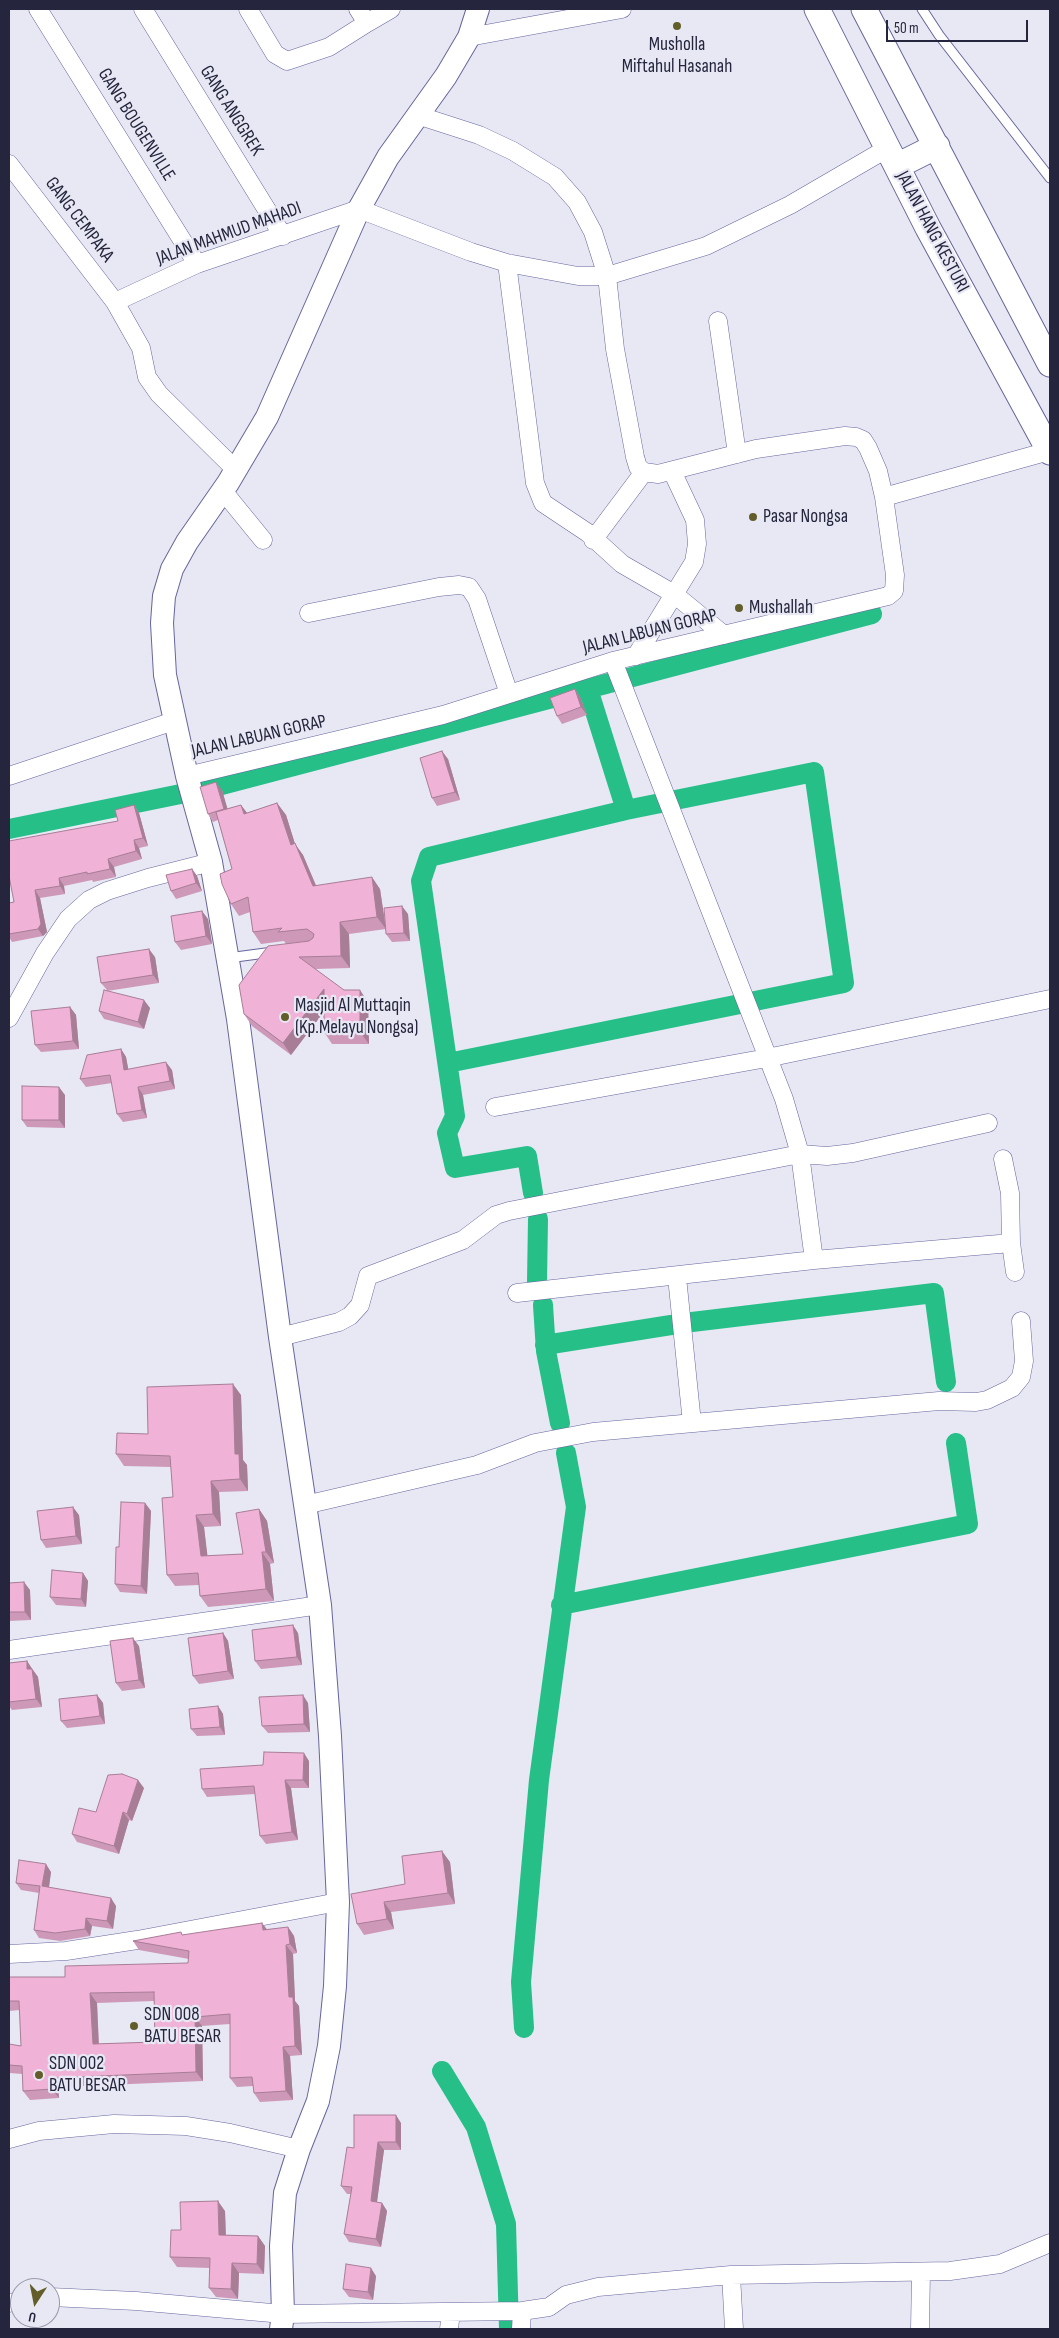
<!DOCTYPE html>
<html>
<head>
<meta charset="utf-8">
<style>
	body { margin:0 }
	#map { position:relative; width:1059px; height:2338px; overflow:hidden; background:#e7e8f4; font-family:"Sofia Sans Condensed",sans-serif }
	canvas { display:block }
	.frame { position:absolute; inset:0; border:10px solid #25263d; pointer-events:none }
	.north { position:absolute; left:10px; top:2278px; width:50px; height:50px; box-sizing:border-box; background:#e7e8f4; border:1px solid #999aab; border-radius:50%; rotate:191deg; font-size:14px; font-weight:700; line-height:20px; text-align:center; color:#25263d }
	.north::after { content:''; display:block; margin:auto; width:18px; height:22px; background:#635d2a; clip-path:polygon(50% 0,100% 100%,50% 72%,0 100%) }
	.scale { position:absolute; left:886px; top:20px; width:142px; height:22px; box-sizing:border-box; border:2px solid #25263d; border-top:0; padding-left:6px; font-size:15px; line-height:18px; white-space:nowrap; color:#25263d; -webkit-text-stroke:4px #e7e8f4; paint-order:stroke }
</style>
</head>
<body>
<div id="map">
<canvas width="1059" height="2338"></canvas>
<div class="frame"></div>
<div class="north">U</div>
<div class="scale">50 m</div>
</div>
<script>
const c = document.querySelector('canvas').getContext('2d');
c.lineJoin = 'round';
const toPath = rows => new Path2D(rows.map(r => 'M' + r).join(''));
function trace(path, color, width, dash) { c.strokeStyle = color; c.lineWidth = width; c.lineCap = dash ? 'butt' : 'round'; c.setLineDash(dash || []); c.stroke(path); }
function fill(path, color) { c.fillStyle = color; c.fill(path, 'evenodd'); }
function drawText(font, color, halo, rows, align = 'center') {
  c.font = font + ' "Sofia Sans Condensed",sans-serif'; c.lineWidth = 4.5; c.setLineDash([]); c.textBaseline = 'middle'; c.strokeStyle = halo; c.fillStyle = color; for (const [text, x, y, turn = 0] of rows) {
    c.save(); c.translate(x, y); c.rotate((+turn || 0) * Math.PI / 180); c.textAlign = isNaN(turn) ? turn : align; if (halo) c.strokeText(text, 0, 0); c.fillText(text, 0, 0); c.restore();
  }
}
trace(toPath([
	[9,829,210,788,872,614],
	[448,1063,844,983,814,772,626,810],
	[533,1193,527,1156,455,1168,447,1133,455,1116,421,881,429,857,626,810,588,689],
	[537,1282,538,1219],
	[543,1305,546,1351,560,1423],
	[692,1322,934,1293,946,1382],
	[545,1345,671,1325],
	[561,1605,968,1524,956,1443],
	[524,2028,521,1982,539,1780,576,1507,566,1453],
	[442,2071,476,2127,506,2224,509,2329]
]), '#26bf88', 20);
const service = toPath([
	[922,9,939,35,1050,178],
	[228,958,273,952]
]);
const minor = toPath([
	[38,9,197,264],
	[143,9,283,236],
	[248,9,275,54,287,61,329,47,367,23],
	[358,9,367,23,391,9],
	[469,37,622,9],
	[417,115,479,135,513,151,555,177,577,202,593,232,607,276,615,349,635,457,638,467,644,472,658,474,756,449,845,436,856,437,863,440,868,448,878,471,884,497],
	[9,164,115,302,141,348,147,377,159,394,236,470],
	[507,263,535,483,543,503,588,533,622,564,674,594,724,635],
	[115,302,197,264,359,209,471,252,507,263,578,276,607,276,706,246,790,205,888,148],
	[718,321,737,454],
	[223,491,263,540],
	[593,540,644,472],
	[309,613,439,587,459,585,469,587,477,599,509,694],
	[636,656,694,562,697,544,695,520,672,471],
	[613,661,784,1099,800,1154,814,1260],
	[9,776,174,721],
	[187,776,443,715,613,661,888,596,894,591,895,575,884,497,1049,451],
	[9,1018,45,953,68,919,89,900,107,891,148,878,211,862],
	[495,1107,767,1058,1050,999],
	[1003,1159,1010,1193,1011,1243,1015,1272],
	[677,1277,692,1423],
	[517,1293,814,1260,1011,1243],
	[280,1337,339,1322,350,1316,360,1305,368,1276,463,1240,496,1215,509,1211,800,1154,827,1156,853,1153,988,1123],
	[305,1505,477,1465,535,1443,593,1432,939,1401,976,1402,987,1400,1012,1388,1021,1377,1024,1361,1021,1321],
	[9,1650,320,1605],
	[9,1954,66,1951,137,1940,338,1902],
	[9,2139,39,2131,114,2124,186,2126,230,2133,299,2149],
	[731,2275,734,2329],
	[50,2297,136,2301,283,2314,522,2311,549,2307,566,2295,598,2287,731,2275,950,2271,1000,2264,1050,2243],
	[9,2303,20,2301],
	[449,2329,451,2312],
	[521,2329,522,2311],
	[920,2329,921,2272]
]);
const tertiary = toPath([
	[281,2329,283,2314,281,2246,285,2193,299,2149,318,2101,329,2046,335,1986,338,1902,330,1736,320,1605,280,1337,238,1019,211,862,187,776,165,675,162,623,164,596,172,569,187,542,228,483,267,417,359,209,388,157,446,76,469,37,478,9]
]);
const secondary = toPath([
	[817,9,928,228,1050,452],
	[864,9,1050,364],
	[897,166,937,146]
]);
trace(service, '#66669d', 11);
trace(minor, '#66669d', 19);
trace(tertiary, '#66669d', 24);
trace(secondary, '#66669d', 27);
trace(service, '#fff', 9);
trace(minor, '#fff', 18);
trace(tertiary, '#fff', 22);
trace(secondary, '#fff', 25);
fill(toPath([
	[575,689,580,697,587,715,562,724,557,716],
	[448,759,460,800,437,806,432,798],
	[222,790,227,809,241,805,247,813,277,803,286,815,295,844,303,855,316,885,380,889,385,924,408,914,410,941,392,942,386,934,386,929,349,934,350,968,315,969,344,990,368,1002,369,1044,332,1044,324,1032,324,1012,291,1055,252,1026,244,1014,286,944,284,941,261,944,253,932,250,912,239,916,231,904,232,869,218,820,213,822,208,814],
	[134,805,139,813,148,846,139,848,142,859,114,867,116,877,93,882,92,880,64,886,65,894,40,898,47,932,43,936,12,942,9,937,9,903,14,902,118,821],
	[192,869,197,876,202,891,176,899,171,891],
	[208,919,212,944,181,950,175,942],
	[155,957,159,983,107,991,150,1008,144,1029,104,1019,99,1011,107,990,101,983],
	[70,1007,76,1015,79,1049,41,1052,35,1045],
	[121,1049,126,1057,128,1069,172,1070,175,1089,143,1095,147,1118,123,1122,117,1114,112,1083,86,1087,80,1079],
	[65,1095,65,1128,27,1127,22,1120],
	[241,1395,243,1460,247,1465,248,1491,219,1492,221,1526,204,1527,207,1556,243,1554,259,1509,267,1521,274,1563,270,1564,274,1601,208,1607,200,1596,199,1585,175,1586,167,1575,173,1497,171,1467,124,1466,116,1454,148,1434],
	[145,1503,151,1511,147,1594,120,1592,115,1584,119,1547],
	[79,1515,82,1544,46,1548,41,1540],
	[83,1573,88,1581,86,1607,56,1605,50,1597],
	[9,1583,30,1590,31,1620,9,1621],
	[223,1633,228,1641,234,1679,199,1684,193,1676],
	[298,1633,302,1665,261,1669,255,1661],
	[139,1646,145,1688,122,1691,116,1683],
	[27,1661,38,1677,42,1707,12,1710,9,1706,9,1702],
	[97,1695,103,1703,105,1724,67,1728,61,1721],
	[308,1703,310,1732,268,1733,262,1726],
	[218,1706,223,1714,225,1735,197,1736,191,1729],
	[309,1761,309,1788,291,1788,298,1840,266,1844,260,1836,255,1794,207,1797,202,1789,263,1765],
	[144,1788,132,1821,129,1820,119,1854,77,1842,72,1834,96,1812],
	[450,1862,455,1904,391,1912,394,1929,364,1935,357,1924,405,1884],
	[51,1872,49,1887,116,1906,113,1929,92,1926,90,1936,60,1941,39,1938,34,1930,39,1893,21,1890,16,1883],
	[288,1927,294,1936,297,1953,293,1954,295,2001,299,2006,302,2055,290,2056,293,2100,260,2102,254,2093,253,2086,237,2087,230,2078,230,2024,202,2026,203,2081,58,2087,59,2098,30,2100,23,2091,23,2074,9,2073,9,2044,21,2046,20,2010,9,2011,9,1977,65,1977,188,1963,189,1959,139,1950,133,1941,183,1935,267,1930],
	[154,2001,155,2042,99,2044,97,2003],
	[401,2123,401,2150,384,2150,377,2202,382,2203,387,2211,381,2247,349,2242,344,2234,351,2194,347,2194,341,2186,354,2148],
	[225,2211,226,2235,258,2236,265,2246,264,2274,239,2273,238,2299,216,2297,209,2288,210,2268,177,2267,170,2257,181,2230],
	[376,2276,373,2300,349,2297,343,2289]
]), '#ce99b9');
fill(toPath([
	[575,689,580,697,587,715,581,707],
	[442,751,448,759,460,800,455,792],
	[216,782,222,790,230,817,224,809],
	[277,803,286,815,295,844,303,855,321,898,313,886,291,845],
	[134,805,139,813,148,846,143,838],
	[241,805,250,817,244,814],
	[134,840,139,848,142,859,136,851],
	[108,859,114,867,116,877,110,869],
	[192,869,197,876,202,891,196,883],
	[372,877,380,889,386,929,377,917],
	[59,878,64,886,65,894,60,886],
	[35,890,40,898,47,932,43,936,38,929],
	[402,906,408,914,410,941,404,933],
	[202,911,208,919,212,944,206,936],
	[340,922,349,934,350,968,341,956],
	[149,949,155,957,159,983,153,975],
	[324,989,332,1001,291,1055,283,1043],
	[360,990,368,1002,369,1044,360,1032],
	[144,1000,150,1008,144,1029,138,1022],
	[70,1007,76,1015,79,1049,73,1041],
	[121,1049,126,1057,130,1078,124,1070],
	[166,1062,172,1070,175,1089,170,1081],
	[59,1087,65,1095,65,1128,59,1120],
	[138,1087,143,1095,147,1118,142,1110],
	[233,1384,241,1395,243,1460,247,1465,248,1491,240,1479,235,1454],
	[211,1481,219,1492,221,1526,213,1514],
	[145,1503,151,1511,147,1594,141,1586],
	[73,1507,79,1515,82,1544,76,1536],
	[259,1509,267,1521,274,1563,266,1552],
	[196,1515,204,1527,209,1568,201,1556],
	[262,1552,270,1564,274,1601,266,1589],
	[83,1573,88,1581,86,1607,81,1599],
	[24,1582,30,1590,31,1620,25,1612],
	[293,1625,298,1633,302,1665,297,1657],
	[223,1633,228,1641,234,1679,228,1671],
	[133,1638,139,1646,145,1688,139,1680],
	[27,1661,32,1669,27,1669],
	[32,1669,38,1677,42,1707,36,1699],
	[97,1695,103,1703,105,1724,100,1716],
	[303,1695,308,1703,310,1732,304,1724],
	[218,1706,223,1714,225,1735,220,1727],
	[304,1753,309,1761,309,1788,303,1780],
	[138,1780,144,1788,132,1821,127,1814],
	[285,1780,291,1788,298,1840,292,1832],
	[123,1812,129,1820,119,1854,114,1846],
	[442,1851,450,1862,455,1904,448,1893],
	[46,1864,51,1872,48,1894,42,1886],
	[111,1898,116,1906,113,1929,107,1921],
	[384,1902,391,1912,394,1929,387,1919],
	[86,1918,92,1926,90,1936,85,1929],
	[262,1923,269,1932,263,1930],
	[288,1927,294,1936,297,1953,290,1944],
	[286,1945,293,1954,295,2001,299,2006,302,2055,295,2046,289,1997],
	[90,1993,97,2003,99,2054,93,2044],
	[195,2017,202,2026,203,2081,196,2072],
	[283,2047,290,2056,293,2100,286,2091],
	[52,2078,58,2087,59,2098,52,2089],
	[396,2115,401,2123,401,2150,396,2142],
	[378,2142,384,2150,376,2209,371,2201],
	[218,2201,225,2211,226,2245,219,2235],
	[382,2203,387,2211,381,2247,376,2239],
	[258,2236,265,2246,264,2274,257,2264],
	[232,2263,239,2273,238,2299,231,2289],
	[371,2268,376,2276,373,2300,368,2292]
]), '#a87d96');
const building = toPath([
	[575,689,581,707,557,716,550,698,575,689],
	[442,751,455,792,432,798,420,758,442,751],
	[216,782,224,809,208,814,200,787,216,782],
	[277,803,291,845,295,843,313,886,372,877,377,917,340,922,341,956,299,957,344,990,360,990,360,1032,324,1032,324,989,283,1043,244,1014,239,985,268,946,309,941,313,938,314,934,307,929,278,932,282,928,253,932,248,897,231,904,222,884,220,874,232,869,216,812,241,805,244,814,277,803],
	[134,805,143,838,134,840,136,851,108,859,110,869,87,874,87,872,59,878,60,886,35,890,41,924,38,929,9,934,9,903,14,902,9,876,9,841,118,821,115,810,134,805],
	[192,869,196,883,171,891,166,875,192,869],
	[402,906,404,933,386,934,384,908,402,906],
	[202,911,206,936,175,942,171,916,202,911],
	[149,949,153,975,101,983,97,957,149,949],
	[104,990,144,1000,138,1022,99,1011,104,990],
	[70,1007,73,1041,35,1045,31,1011,70,1007],
	[121,1049,124,1070,166,1062,170,1081,138,1087,142,1110,117,1114,110,1075,80,1079,87,1055,121,1049],
	[22,1086,59,1087,59,1120,22,1120,22,1086],
	[233,1384,235,1454,239,1454,240,1479,211,1481,213,1514,196,1515,201,1556,243,1554,236,1513,259,1509,266,1552,262,1552,266,1589,200,1596,198,1573,167,1575,162,1498,173,1497,170,1456,116,1454,117,1433,148,1434,147,1387,233,1384],
	[121,1502,145,1503,141,1586,115,1584,116,1547,119,1547,121,1502],
	[73,1507,76,1536,41,1540,37,1511,73,1507],
	[52,1570,83,1573,81,1599,50,1597,52,1570],
	[24,1582,25,1612,9,1612,9,1583,24,1582],
	[293,1625,297,1657,255,1661,252,1630,293,1625],
	[223,1633,228,1671,193,1676,188,1638,223,1633],
	[133,1638,139,1680,116,1683,110,1641,133,1638],
	[27,1661,27,1669,32,1669,36,1699,9,1702,9,1663,27,1661],
	[97,1695,100,1716,61,1721,59,1699,97,1695],
	[303,1695,304,1724,262,1726,259,1697,303,1695],
	[218,1706,220,1727,191,1729,189,1709,218,1706],
	[264,1752,304,1753,303,1780,285,1780,292,1832,260,1836,254,1786,202,1789,200,1769,263,1765,264,1752],
	[122,1774,138,1780,127,1814,123,1812,114,1846,72,1834,79,1808,96,1812,108,1775,122,1774],
	[442,1851,448,1893,384,1902,387,1919,357,1924,351,1894,405,1884,402,1856,442,1851],
	[19,1860,46,1864,42,1886,111,1898,107,1921,86,1918,85,1929,55,1933,34,1930,40,1886,16,1883,19,1860],
	[262,1923,263,1930,288,1927,290,1944,286,1945,289,1997,293,1997,295,2046,283,2047,286,2091,254,2093,252,2077,230,2078,230,2014,195,2017,196,2072,52,2078,52,2089,23,2091,22,2066,9,2065,9,2044,21,2046,19,2001,9,2001,9,1977,65,1977,65,1966,188,1963,189,1951,133,1941,181,1932,182,1935,262,1923],
	[154,1992,155,2042,93,2044,90,1993,154,1992],
	[354,2115,396,2115,396,2142,378,2142,371,2201,382,2203,376,2239,344,2234,352,2187,341,2186,347,2147,354,2148,354,2115],
	[218,2201,219,2235,258,2236,257,2264,232,2263,231,2289,209,2288,210,2258,170,2257,171,2230,181,2230,180,2202,218,2201],
	[346,2264,371,2268,368,2292,343,2289,346,2264]
]);
fill(building, '#f0b2d7');
trace(building, '#a87d96', 1);
for (const [x, y, r, color] of [
	[677,26,5,"#635d2a"],
	[753,517,5,"#635d2a"],
	[739,608,5,"#635d2a"],
	[285,1017,5,"#635d2a"],
	[134,2026,5,"#635d2a"],
	[39,2075,5,"#635d2a"]
]) { const dot = new Path2D(); dot.arc(x, y, r, 0, 2 * Math.PI); c.fillStyle = color; c.fill(dot); trace(dot, '#e7e8f4', 2); }
drawText('19px', '#25263d', '#e7e8f4', [
	["Musholla",677,45,"center"],
	["Miftahul Hasanah",677,67,"center"],
	["Pasar Nongsa",763,517],
	["Mushallah",749,608],
	["Masjid Al Muttaqin",295,1006],
	["(Kp.Melayu Nongsa)",295,1028],
	["SDN 008",144,2015],
	["BATU BESAR",144,2037],
	["SDN 002",49,2064],
	["BATU BESAR",49,2086]
], 'left');
drawText('19px', '#25263d', '#e7e8f4', [
	["GANG ANGGREK",231,111,58],
	["GANG BOUGENVILLE",136,125,58],
	["GANG CEMPAKA",79,220,53],
	["JALAN HANG KESTURI",932,232,62],
	["JALAN MAHMUD MAHADI",229,234,-20],
	["JALAN LABUAN GORAP",650,632,-14],
	["JALAN LABUAN GORAP",259,737,-13]
]);
</script>
</body>
</html>
